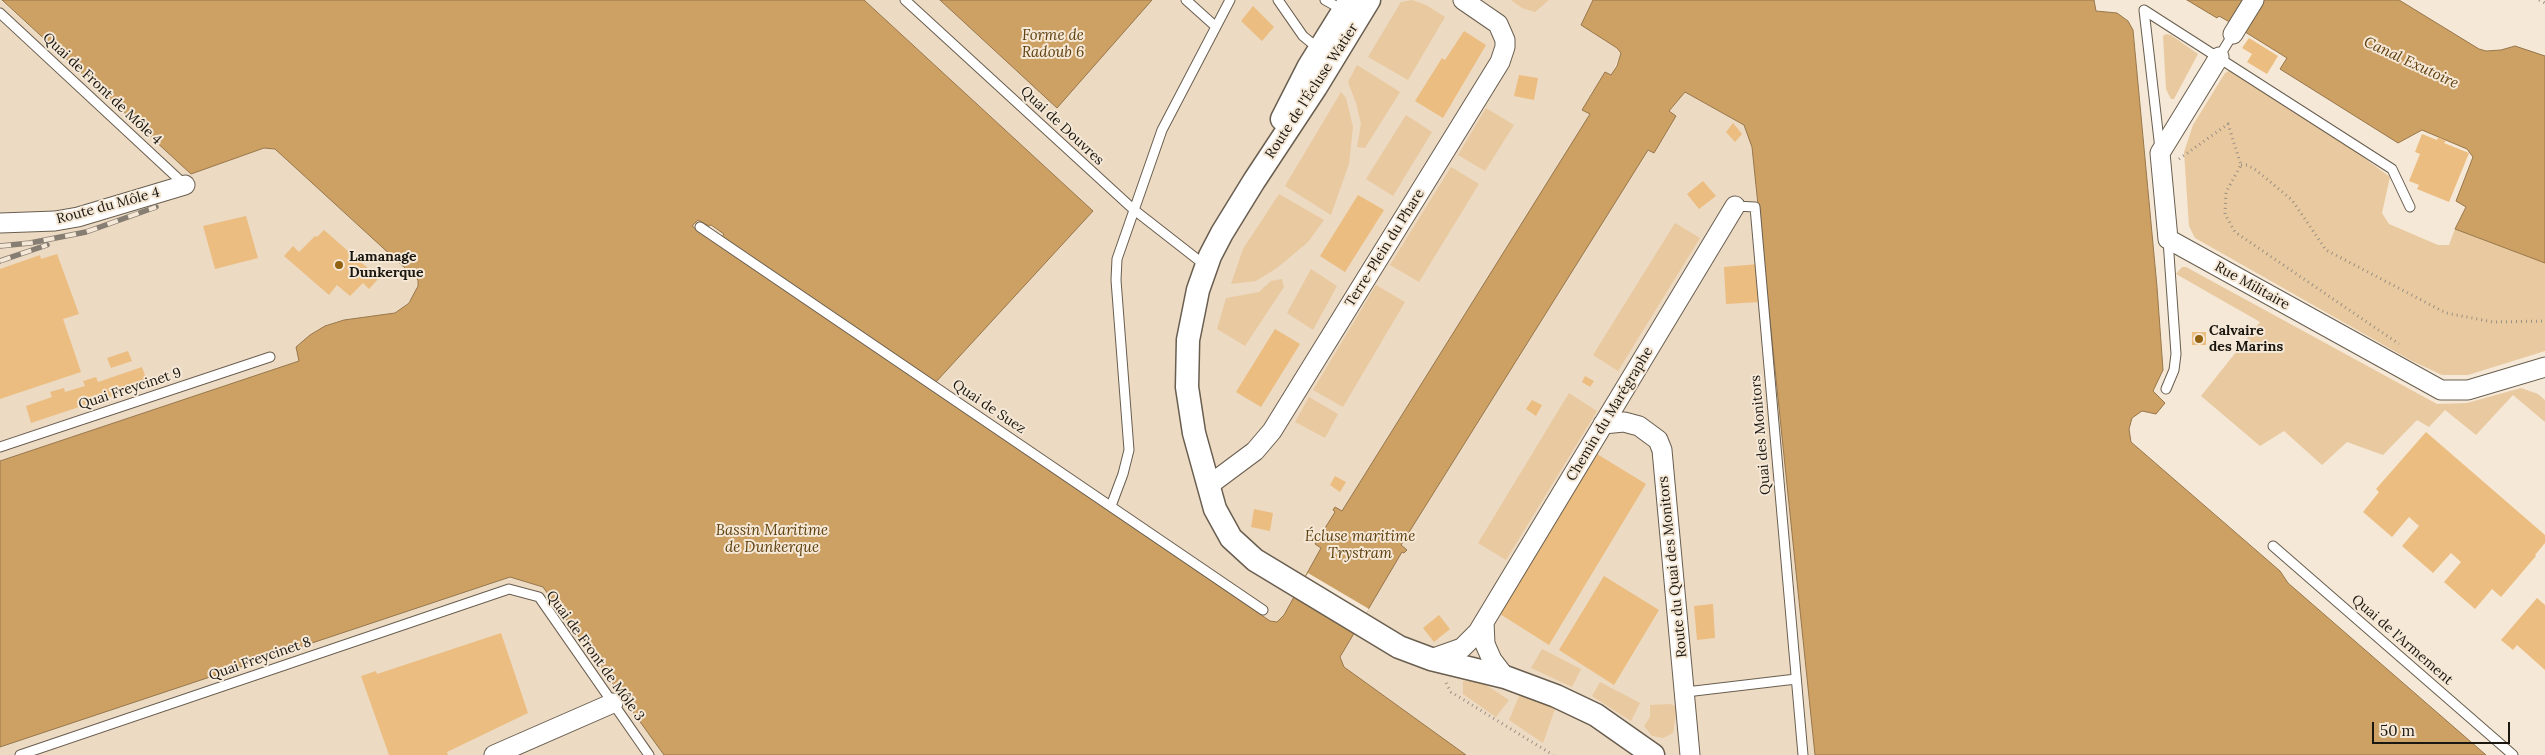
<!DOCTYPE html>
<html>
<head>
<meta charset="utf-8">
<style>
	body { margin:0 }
	#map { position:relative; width:2545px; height:755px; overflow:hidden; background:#f5e8d6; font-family:Lora,serif }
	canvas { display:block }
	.scale { position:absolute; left:2372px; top:722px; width:138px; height:22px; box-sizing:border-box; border:2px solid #1a1610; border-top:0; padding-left:6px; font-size:15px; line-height:18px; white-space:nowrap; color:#1a1610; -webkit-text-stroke:4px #f5e8d6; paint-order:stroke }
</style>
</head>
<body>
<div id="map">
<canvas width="2545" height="755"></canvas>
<div class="scale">50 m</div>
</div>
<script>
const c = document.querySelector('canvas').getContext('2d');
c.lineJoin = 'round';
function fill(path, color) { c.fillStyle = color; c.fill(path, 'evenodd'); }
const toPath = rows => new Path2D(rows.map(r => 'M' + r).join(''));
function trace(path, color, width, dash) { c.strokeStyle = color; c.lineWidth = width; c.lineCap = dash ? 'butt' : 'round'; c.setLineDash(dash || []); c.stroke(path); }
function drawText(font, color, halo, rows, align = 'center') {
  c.font = font + ' Lora,serif'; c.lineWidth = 4; c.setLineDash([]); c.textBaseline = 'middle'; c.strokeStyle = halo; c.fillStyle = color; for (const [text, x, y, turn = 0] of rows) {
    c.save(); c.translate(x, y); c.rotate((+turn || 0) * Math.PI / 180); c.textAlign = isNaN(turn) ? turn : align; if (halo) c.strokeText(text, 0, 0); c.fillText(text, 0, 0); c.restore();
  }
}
fill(toPath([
	[0,0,191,174,264,148,269,147,279,151,418,281,414,297,395,313,344,320,325,326,299,361,0,461],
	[864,0,1593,0,1581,25,1617,48,1621,53,1611,75,1605,72,1583,110,1653,153,1675,115,1669,111,1685,92,1744,125,1748,130,1752,147,1815,755,1466,755,1344,667,1340,658,1351,639,1292,602,1281,619,1277,622,1270,621,692,226,698,220,724,234,722,237,1093,211],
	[510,576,543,587,664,755,0,755,0,747]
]), '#eddac3');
fill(toPath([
	[1412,0,1426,5,1445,17,1408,80,1368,57,1401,2],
	[1511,0,1549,0,1535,12,1522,8],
	[2166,34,2171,35,2198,54,2174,99,2171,99,2166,89,2163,36],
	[1357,65,1400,92,1365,148,1357,147,1361,124,1356,103,1348,82],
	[2230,70,2348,146,2390,177,2382,213,2389,224,2438,245,2449,245,2455,229,2545,263,2545,351,2468,375,2442,375,2410,360,2195,238,2189,226,2184,152,2193,125,2225,73],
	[1341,92,1346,98,1353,127,1349,164,1331,215,1285,186],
	[1486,108,1514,125,1485,171,1458,155],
	[1406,115,1432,132,1393,196,1366,179],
	[1451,167,1479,184,1419,282,1390,265],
	[1279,194,1324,220,1308,242,1277,268,1256,281,1231,284,1243,249],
	[1675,223,1700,238,1618,371,1593,355],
	[2182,267,2186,267,2437,404,2467,403,2521,388,2538,394,2545,400,2545,422,2513,395,2476,435,2445,410,2429,427,2417,420,2383,455,2347,442,2322,465,2284,431,2260,446,2201,396,2260,322,2176,274],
	[1311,269,1337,286,1313,330,1287,313],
	[1282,279,1284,287,1245,346,1217,329,1226,298,1259,292,1271,281],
	[1376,285,1405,302,1343,407,1313,390],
	[1569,393,1597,411,1506,560,1478,543],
	[1309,397,1338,414,1325,438,1295,422],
	[1542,649,1581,669,1572,687,1531,668],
	[1463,681,1480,681,1509,700,1496,717,1463,694],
	[1600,682,1640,703,1631,721,1592,696],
	[1520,694,1555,709,1543,743,1509,720],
	[1671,704,1677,707,1673,733,1663,738,1652,736,1644,726,1650,717,1650,705]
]), '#e9c99f');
const water = toPath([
	[2,0,864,0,1093,211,935,383,722,237,724,234,711,225,709,226,698,220,692,226,1270,621,1277,622,1284,615,1321,548,1315,544,1335,512,1333,510,1335,507,1342,511,1590,114,1582,110,1605,72,1611,75,1617,66,1621,53,1617,48,1581,25,1593,0,2094,0,2096,11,2117,13,2128,21,2133,30,2157,287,2163,370,2153,391,2165,403,2156,414,2142,411,2132,418,2129,429,2131,442,2280,571,2288,583,2486,755,1815,755,1752,147,1744,125,1685,92,1669,111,1676,116,1654,153,1648,150,1401,545,1407,550,1404,553,1402,552,1340,657,1344,667,1466,755,664,755,543,587,510,577,0,747,0,461,299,361,296,347,310,335,325,326,344,320,395,313,409,303,418,286,418,280,275,149,264,148,191,174,2,0],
	[940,0,1152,0,1057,108,940,0],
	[2187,0,2248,0,2233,24,2219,16,2217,18,2187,0],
	[2260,0,2399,0,2479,49,2486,51,2501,50,2515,46,2545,56,2545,263,2455,229,2466,207,2456,201,2473,157,2467,149,2422,130,2398,143,2280,69,2287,58,2242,30,2260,0]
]);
fill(water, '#cda064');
trace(water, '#97774b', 1);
fill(toPath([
	[1308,573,1369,609,1356,629,1295,593]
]), '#f5e8d6');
fill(toPath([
	[1253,6,1274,27,1262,41,1241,21],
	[1464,31,1486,45,1443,118,1415,101,1442,58,1445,60],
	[2249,38,2278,56,2267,74,2247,62,2252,54,2242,48],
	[1519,75,1538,78,1534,100,1514,96],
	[1733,123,1742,134,1735,142,1726,132],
	[2422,134,2437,140,2438,137,2446,141,2444,143,2469,153,2449,202,2417,189,2419,185,2409,181,2420,154,2415,152],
	[1703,181,1716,196,1699,209,1687,194],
	[1358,195,1384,210,1345,272,1320,256],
	[246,216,258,258,215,269,203,226],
	[324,230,379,278,369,289,363,283,350,296,337,285,329,295,284,256,293,246,299,252,315,236,317,237],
	[57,254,79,314,63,319,81,372,0,399,0,269,40,255,41,259],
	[1758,264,1760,302,1726,304,1724,267],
	[1275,329,1300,344,1261,407,1236,392],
	[2192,332,2206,332,2206,345,2192,345],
	[128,351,132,361,111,368,107,358],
	[142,367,148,384,31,423,26,406,52,397,50,392,64,388,65,392,85,386,83,381,96,377,98,382],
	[1585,376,1594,381,1590,387,1582,382],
	[1532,400,1542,405,1536,416,1526,409],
	[2426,432,2545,535,2545,543,2535,555,2536,556,2501,597,2492,589,2475,609,2444,582,2461,562,2451,553,2433,573,2402,546,2419,526,2409,517,2392,537,2363,512,2379,492,2376,489],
	[1597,454,1646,484,1549,645,1500,614],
	[1335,476,1346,482,1340,492,1330,485],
	[1254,509,1273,513,1270,531,1251,527],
	[1604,576,1659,610,1614,685,1559,650],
	[2537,598,2545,605,2545,670,2517,645,2513,650,2501,640],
	[1713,604,1715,638,1697,640,1694,606],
	[1439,615,1450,629,1434,642,1423,628],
	[501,633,528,713,447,752,448,755,389,755,361,676,376,671,377,674]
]), '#ebbd80');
const service = toPath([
	[905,0,1133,209,1206,266],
	[1186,0,1215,26],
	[1278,0,1303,36,1319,49],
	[1325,0,1343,10],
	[2144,10,2392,169,2410,207],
	[2144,10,2160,149],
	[0,13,185,185],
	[2219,57,2233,34],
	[1735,206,1755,207,1803,755],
	[700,227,1263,610],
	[2166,389,2174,370,2176,354,2168,240],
	[0,447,270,357],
	[1111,506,1123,474,1129,450,1116,280,1117,259,1162,130,1230,0],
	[2273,546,2513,755],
	[1686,692,1796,679],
	[20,755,509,589,539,597,649,755]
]);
const minor = toPath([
	[2233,34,2254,0],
	[2219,57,2160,153,2168,239,2441,390,2468,390,2545,367],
	[0,223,55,221,78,217,185,185],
	[1603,424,1624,422,1639,426,1658,440,1662,450,1690,755],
	[1208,486,1255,451,1272,431,1500,62,1505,47,1505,40,1498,24,1463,0],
	[1484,622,1485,644,1492,660,1505,677],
	[1431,659,1462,648,1478,632,1735,206],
	[494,755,613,703]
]);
const tertiary = toPath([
	[1369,0,1316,87,1254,181,1222,233,1210,256,1198,290,1188,340,1187,387,1194,433,1215,509,1231,538,1255,560,1399,647,1431,659,1505,677,1556,696,1596,715,1653,755],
	[1282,119,1309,66,1350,0]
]);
trace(service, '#695e4f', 11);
trace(minor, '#695e4f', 21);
trace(tertiary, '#695e4f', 25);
trace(toPath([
	[2539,0,2545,3],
	[2179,159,2228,124,2241,165,2226,192,2225,214,2235,232,2399,344],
	[2241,165,2247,165,2256,170,2292,200,2326,250,2446,313,2493,322,2545,321],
	[1446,683,1451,692,1553,755]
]), '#9a9083', 3, [1, 4]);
trace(service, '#fff', 9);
trace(minor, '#fff', 19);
trace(tertiary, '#fff', 22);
const rail = toPath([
	[0,246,30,243,86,232,156,207],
	[0,261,47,245]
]);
trace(rail, '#867e72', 5.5);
trace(rail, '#f5e8d6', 4, [11]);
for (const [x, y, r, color] of [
	[339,265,5,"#926211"],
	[2199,339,5,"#926211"]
]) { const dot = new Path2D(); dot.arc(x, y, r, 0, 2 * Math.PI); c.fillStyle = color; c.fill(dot); trace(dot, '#f5e8d6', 2); }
drawText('14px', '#1a1610', '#f5e8d6', [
	["Quai de Front de Môle 4",102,89,43],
	["Route de l'Écluse Watier",1312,91,-57],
	["Quai de Douvres",1062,126,43],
	["Route du Môle 4",108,206,-15],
	["Terre-Plein du Phare",1385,248,-58],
	["Rue Militaire",2252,286,29],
	["Quai Freycinet 9",130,389,-18],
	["Quai de Suez",989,407,34],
	["Chemin du Marégraphe",1610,414,-59],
	["Quai des Monitors",1761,435,-95],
	["Route du Quai des Monitors",1673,567,-96],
	["Quai de l'Armement",2402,640,41],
	["Quai de Front de Môle 3",595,656,54],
	["Quai Freycinet 8",260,659,-19]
]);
drawText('bold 14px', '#1a1610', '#f5e8d6', [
	["Lamanage",349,257],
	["Dunkerque",349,273],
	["Calvaire",2209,331],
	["des Marins",2209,347]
], 'left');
drawText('italic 15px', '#5f4010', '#f5e8d6', [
	["Forme de",1053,36],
	["Radoub 6",1053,53],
	["Canal Exutoire",2411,63,25],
	["Bassin Maritime",772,531],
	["de Dunkerque",772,548],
	["Écluse maritime",1360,537],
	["Trystram",1360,554]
]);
</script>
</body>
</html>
